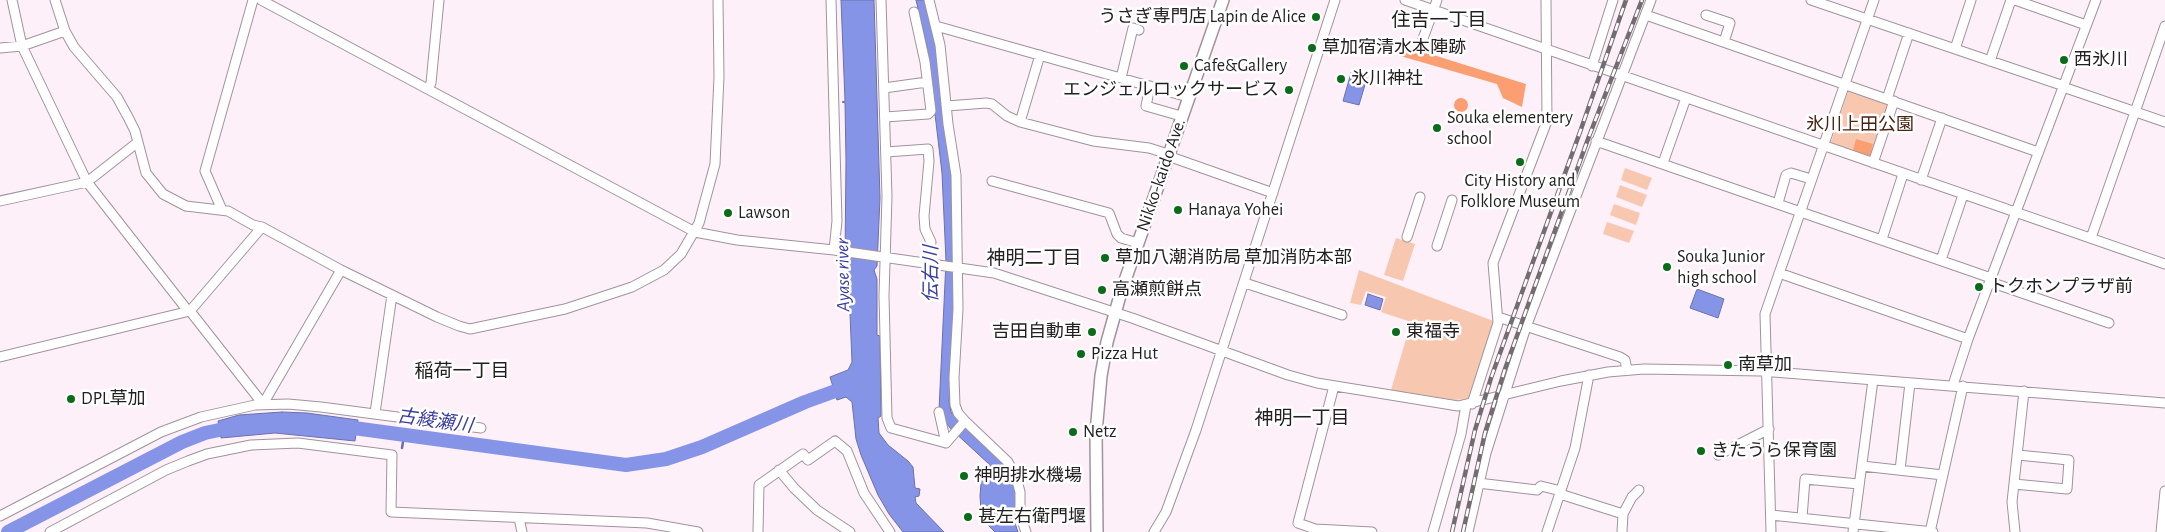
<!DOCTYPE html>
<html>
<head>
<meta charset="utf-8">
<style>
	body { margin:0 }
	canvas { display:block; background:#fef0f9 }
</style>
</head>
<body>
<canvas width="2165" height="532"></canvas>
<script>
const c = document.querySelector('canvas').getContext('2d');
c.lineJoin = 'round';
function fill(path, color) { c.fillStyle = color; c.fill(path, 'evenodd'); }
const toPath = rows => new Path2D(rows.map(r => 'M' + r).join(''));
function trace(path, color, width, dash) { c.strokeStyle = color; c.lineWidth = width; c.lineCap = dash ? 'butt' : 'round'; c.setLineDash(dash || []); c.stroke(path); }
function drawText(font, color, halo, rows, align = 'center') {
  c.font = font + ' "Alegreya Sans","Noto Sans JP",sans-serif'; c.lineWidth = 5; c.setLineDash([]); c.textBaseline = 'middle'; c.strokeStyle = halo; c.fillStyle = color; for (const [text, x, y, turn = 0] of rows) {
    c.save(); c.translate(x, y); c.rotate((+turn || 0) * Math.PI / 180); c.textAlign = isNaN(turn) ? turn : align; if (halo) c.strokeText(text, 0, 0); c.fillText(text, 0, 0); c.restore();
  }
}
fill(toPath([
	[1849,89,1889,103,1890,105,1870,158,1830,145],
	[1625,168,1652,178,1647,190,1621,180],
	[1620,185,1647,195,1642,207,1616,197],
	[1614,204,1640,213,1636,225,1610,215],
	[1607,222,1634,231,1629,243,1603,234],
	[1396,238,1415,244,1403,281,1384,275],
	[1359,270,1496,322,1469,398,1455,400,1391,390,1411,322,1381,312,1386,297,1366,291,1361,305,1350,303]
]), '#f8c7b0');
fill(toPath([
	[1395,43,1526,84,1522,107,1503,98,1497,84,1397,55],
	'1454 105a7 7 0 1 1 14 0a7 7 0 1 1-14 0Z',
	[1856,139,1873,144,1870,156,1853,151]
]), '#fb9f73');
const water = toPath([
	[841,0,874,0,880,198,877,266,874,270,877,279,877,335,880,336,881,416,878,418,879,433,888,445,908,461,913,467,915,488,920,489,919,496,915,497,916,503,944,532,903,532,889,514,878,495,861,455,856,439,852,402,846,397,837,400,830,377,848,370,852,362,848,266,845,260,846,160,845,103,842,102,845,101,841,0],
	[916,0,926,0,937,49,951,163,954,216,955,305,949,402,951,412,958,420,1006,467,1012,478,1016,494,1015,523,1018,532,995,532,989,526,981,511,980,496,982,470,988,470,990,465,951,429,942,418,939,410,946,261,942,173,927,47,916,0],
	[1351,73,1367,78,1359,105,1343,101,1351,73],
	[1697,289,1724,299,1718,318,1690,308,1697,289],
	[1368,294,1383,299,1380,310,1365,305,1368,294],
	[282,412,307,413,358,420,355,441,275,433,221,438,218,421,239,415,282,412]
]);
fill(water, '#8694e7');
trace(water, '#6971ac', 1);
trace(toPath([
	[402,448,404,436]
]), '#6971ac', 2.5);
trace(toPath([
	[339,426,626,465,666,459,702,447,805,402,852,385],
	[8,532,182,442,205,433,238,426]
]), '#8694e7', 14);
const minor = toPath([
	[12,0,22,46,87,182,188,311],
	[55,0,65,31,74,47,117,97,128,117,135,131,146,173,163,194,186,206,228,211,253,225,262,227,341,270,437,317,459,326,470,329,565,309,632,287,664,270,681,254,699,223,715,164,719,77,718,0],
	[261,0,695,232,737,240,834,250,994,273,1132,318,1288,375,1317,383,1458,406,1561,381,1608,372,1644,369,1761,371,2165,403],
	[831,0,837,221,834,250],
	[881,0,887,196,884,296,887,418,891,428,946,443,965,421],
	[929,0,940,45,948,124,956,175,958,309,954,378,955,405,958,413,965,421,1008,462,1016,477,1020,492,1020,515,1026,532],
	[1405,0,2165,264],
	[1811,0,2064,86],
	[2015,0,2086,25],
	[1646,15,2038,152],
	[1706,15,1730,23,1724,42],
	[936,26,1188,97],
	[1420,47,1437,0],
	[0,48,22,46,65,31],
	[1955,49,1971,0],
	[1990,61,2011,0],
	[1592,66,1613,0],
	[1121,78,1133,28,1139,30],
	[1150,86,1146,106,1181,116],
	[2063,87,2165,122],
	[884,88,927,82],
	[428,89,431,83,439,0],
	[1887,99,1909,33],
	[947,106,986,103,992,104,1007,116,1020,122,1093,141,1149,148,1168,154],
	[885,117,928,114,931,111,925,62,914,12],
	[1020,122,1040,55],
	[1596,141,1991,278],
	[886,152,928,149,929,161,924,216,925,229,931,242,928,263],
	[1168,156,1273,193],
	[1663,163,1686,98],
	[1873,163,1894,101],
	[1921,180,1942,118],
	[992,181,1109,213,1117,234,1121,238,1138,243],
	[0,201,87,182,138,142],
	[1778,203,1786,175,1791,173,1811,179],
	[222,210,205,171,253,0],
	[1407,237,1420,197],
	[2091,238,2165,26],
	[1882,239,1903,174],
	[1437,246,1452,200],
	[1941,260,1963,195],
	[1779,273,1968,339],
	[1990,282,2109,323],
	[1245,283,1342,315],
	[190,311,263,404,341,270],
	[1498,317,1620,357,1625,360,1627,370],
	[0,357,190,311,262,227],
	[1953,385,1968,339,2096,0],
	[1334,386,1298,523,1315,529,1372,532],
	[1472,404,1498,323,1493,263,1547,121,1546,0],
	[939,412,946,443],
	[375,413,392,295],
	[1718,455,1769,429],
	[1862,466,1943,475],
	[779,470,794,488,817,510,850,532],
	[1900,470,1910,383],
	[1478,483,1537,490,1541,486,1561,491],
	[2014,484,2067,489,2069,460,2018,455],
	[1560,494,1623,514],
	[1771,515,1933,532],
	[0,516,161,432,201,417,255,405,288,404,321,407,481,428],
	[519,518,522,532],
	[1802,518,1805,479,1859,484],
	[50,532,166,470,188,461,207,454,251,445,298,443,392,455,391,512,647,523,698,532],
	[758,532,759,485,803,454,808,460,835,441,847,451,864,493,890,532],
	[1154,532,1166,512,1196,430,1335,0],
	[1433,532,1461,434,1466,405],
	[1468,532,1486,453,1526,327,1651,0],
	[1547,532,1575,448,1589,375],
	[1622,532,1623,514,1632,497,1639,490],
	[1771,532,1765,314,1874,0],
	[1853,532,1873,380],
	[1930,532,1963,386],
	[2015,532,2012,502,2024,391],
	[2161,532,2165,491]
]);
const major = toPath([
	[1097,532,1096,433,1101,376,1107,342,1121,292,1223,0]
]);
trace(minor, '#a0939b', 11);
trace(major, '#a0939b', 14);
trace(minor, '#fff', 9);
trace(major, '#fff', 11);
const rail = toPath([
	[1452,532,1475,430,1491,378,1580,132,1626,0],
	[1463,532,1485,433,1505,369,1588,139,1642,0]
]);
trace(rail, '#736c70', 4.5);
trace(rail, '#fff', 2.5, [8]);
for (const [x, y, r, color] of [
	[1316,17,5,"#0a6c19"],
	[1312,48,5,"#0a6c19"],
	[2064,60,5,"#0a6c19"],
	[1184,66,5,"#0a6c19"],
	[1341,79,5,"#0a6c19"],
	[1289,90,5,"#0a6c19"],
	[1437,128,5,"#0a6c19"],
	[1520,162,5,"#0a6c19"],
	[1178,210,5,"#0a6c19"],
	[728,213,5,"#0a6c19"],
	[1105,258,5,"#0a6c19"],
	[1667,267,5,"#0a6c19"],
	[1979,287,5,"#0a6c19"],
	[1102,290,5,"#0a6c19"],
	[1092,332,5,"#0a6c19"],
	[1396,332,5,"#0a6c19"],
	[1081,354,5,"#0a6c19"],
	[1728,365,5,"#0a6c19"],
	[71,399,5,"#0a6c19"],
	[1073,432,5,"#0a6c19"],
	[1701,451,5,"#0a6c19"],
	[964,476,5,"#0a6c19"],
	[968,517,5,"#0a6c19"]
]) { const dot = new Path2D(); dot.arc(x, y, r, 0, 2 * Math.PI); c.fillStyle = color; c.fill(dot); trace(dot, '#fff', 2); }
drawText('18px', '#242022', '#fff', [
	["うさぎ専門店 Lapin de Alice",1306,17,"right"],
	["草加宿清水本陣跡",1322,48],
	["西氷川",2074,60],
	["Cafe&Gallery",1194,66],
	["氷川神社",1351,79],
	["エンジェルロックサービス",1279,90,"right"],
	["Souka elementery",1447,118],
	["school",1447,139],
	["City History and",1520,181,"center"],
	["Folklore Museum",1520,202,"center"],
	["Hanaya Yohei",1188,210],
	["Lawson",738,213],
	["Souka Junior",1677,257],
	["high school",1677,278],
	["草加八潮消防局 草加消防本部",1115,258],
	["トクホンプラザ前",1989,287],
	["高瀬煎餅点",1112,290],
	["吉田自動車",1082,332,"right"],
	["東福寺",1406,332],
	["Pizza Hut",1091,354],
	["南草加",1738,365],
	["DPL草加",81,399],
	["Netz",1083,432],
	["きたうら保育園",1711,451],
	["神明排水機場",974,476],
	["甚左右衛門堰",978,517]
], 'left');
drawText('18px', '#472311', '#fff', [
	["氷川上田公園",1860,125]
]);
drawText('18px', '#242022', '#fff', [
	["Nikko-kaido Ave.",1161,175,-71]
]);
drawText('19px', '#242022', '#fff', [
	["住吉一丁目",1439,20],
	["神明二丁目",1034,258],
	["稲荷一丁目",462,371],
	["神明一丁目",1302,418]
]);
drawText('italic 19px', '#383d9e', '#fff', [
	["伝右川",931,274,-90],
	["Ayase river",843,275,-91],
	["古綾瀬川",435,421,8]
]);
</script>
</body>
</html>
